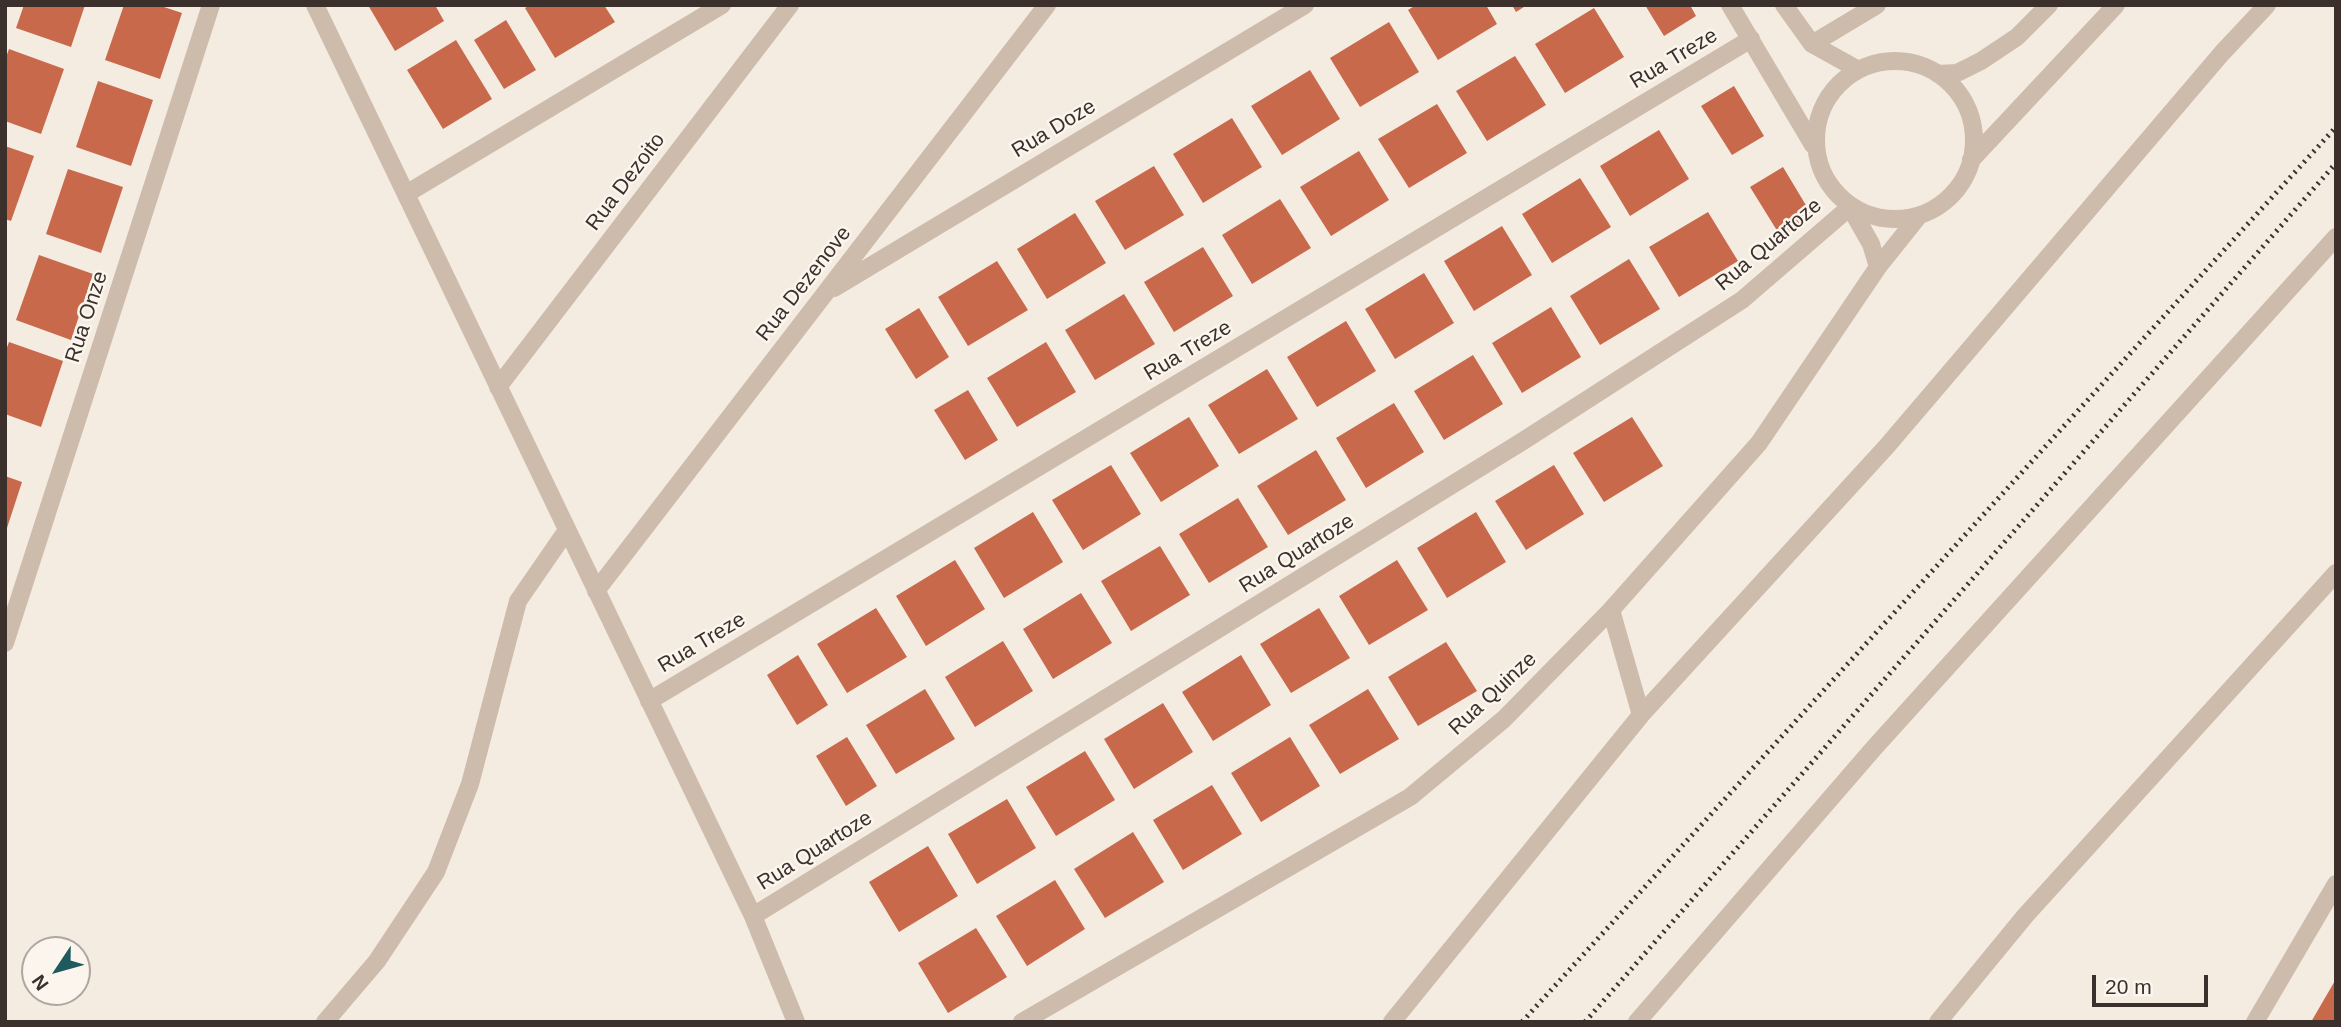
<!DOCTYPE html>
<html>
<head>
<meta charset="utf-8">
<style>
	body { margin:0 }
	#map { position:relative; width:2341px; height:1027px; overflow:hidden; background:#f4ebe1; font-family:Helvetica,sans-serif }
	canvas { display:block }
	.frame { position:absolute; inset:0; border:7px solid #3b302b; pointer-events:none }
	.north { position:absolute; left:21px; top:936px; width:70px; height:70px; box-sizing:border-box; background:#fbf5ee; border:2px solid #aea6a0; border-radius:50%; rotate:234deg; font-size:19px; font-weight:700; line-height:28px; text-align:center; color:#3b302b }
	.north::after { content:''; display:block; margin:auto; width:24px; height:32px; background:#1f5a5e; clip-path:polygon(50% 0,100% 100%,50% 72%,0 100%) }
	.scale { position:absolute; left:2092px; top:975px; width:116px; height:32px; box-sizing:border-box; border:4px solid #3b302b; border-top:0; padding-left:9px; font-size:21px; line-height:24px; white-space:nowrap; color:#3b302b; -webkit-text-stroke:5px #fbf5ee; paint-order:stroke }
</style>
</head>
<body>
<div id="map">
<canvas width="2341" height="1027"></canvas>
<div class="frame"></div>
<div class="north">N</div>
<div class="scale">20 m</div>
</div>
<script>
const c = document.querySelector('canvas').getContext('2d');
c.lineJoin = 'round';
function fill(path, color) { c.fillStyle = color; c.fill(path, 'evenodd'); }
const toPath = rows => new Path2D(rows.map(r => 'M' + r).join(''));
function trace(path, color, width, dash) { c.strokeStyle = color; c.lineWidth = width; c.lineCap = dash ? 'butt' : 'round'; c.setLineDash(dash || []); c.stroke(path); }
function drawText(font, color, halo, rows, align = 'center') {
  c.font = font + ' Helvetica,sans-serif'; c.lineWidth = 5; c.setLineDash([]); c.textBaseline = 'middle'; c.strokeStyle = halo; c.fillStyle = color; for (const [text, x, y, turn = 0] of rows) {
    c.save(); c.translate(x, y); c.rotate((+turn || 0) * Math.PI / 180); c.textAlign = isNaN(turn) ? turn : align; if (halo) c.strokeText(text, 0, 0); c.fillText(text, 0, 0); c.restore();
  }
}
fill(toPath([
	[24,5,85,5,71,47,16,28],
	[124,5,158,5,182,13,160,79,105,60],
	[368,5,435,5,444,21,395,51],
	[530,5,604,5,615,22,555,58,525,8],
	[1416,5,1486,5,1497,24,1438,60,1408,10],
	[1512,5,1527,5,1516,12],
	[1645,5,1690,5,1696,16,1664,36],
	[1594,8,1624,57,1565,93,1535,44],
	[506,20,536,70,504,89,474,40],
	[1389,22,1419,72,1360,107,1330,58],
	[456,40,492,99,443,129,407,70],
	[9,49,64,69,41,134,5,121,5,60],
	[1515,56,1546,105,1487,141,1456,91],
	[1310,70,1340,119,1282,155,1251,106],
	[98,81,153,100,131,166,76,147],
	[1734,86,1764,136,1732,155,1701,106],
	[1437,104,1467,153,1409,188,1378,139],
	[1232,118,1262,167,1203,203,1173,154],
	[1659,130,1689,179,1630,216,1600,166],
	[5,146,34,156,11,221,5,219],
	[1359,151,1389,200,1331,236,1300,187],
	[1154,166,1184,215,1125,250,1095,201],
	[1783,167,1813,217,1781,237,1750,187],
	[68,169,123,187,101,253,46,234],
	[1580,178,1611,227,1552,263,1522,214],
	[1280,199,1311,248,1252,284,1222,235],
	[1708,212,1738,261,1679,297,1649,247],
	[1075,213,1106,263,1047,299,1017,249],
	[1502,226,1532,275,1474,311,1444,261],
	[1203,247,1233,296,1174,332,1144,282],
	[39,255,93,274,71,340,16,320],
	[1629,259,1660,309,1600,345,1570,296],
	[997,261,1028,310,968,346,938,297],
	[1424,273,1454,323,1395,359,1365,309],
	[1124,294,1155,344,1095,380,1065,330],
	[1551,307,1581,357,1522,393,1492,343],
	[919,308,949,357,916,379,885,329],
	[1346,321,1376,371,1317,407,1287,357],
	[9,342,63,361,41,427,5,414,5,353],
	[1046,342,1076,392,1017,427,987,378],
	[1473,355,1503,404,1444,440,1414,391],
	[1267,369,1298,419,1239,454,1208,405],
	[968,390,998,440,965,460,934,410],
	[1394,403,1424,452,1366,488,1336,438],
	[1189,417,1219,466,1161,502,1130,453],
	[1632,417,1663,466,1604,502,1573,453],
	[1316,450,1346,500,1288,535,1257,486],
	[1111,465,1141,514,1083,550,1052,500],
	[1554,465,1584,514,1526,550,1495,501],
	[5,476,22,482,6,531,5,531],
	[1238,498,1268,547,1209,583,1179,534],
	[1033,512,1063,562,1004,598,974,548],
	[1476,512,1506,562,1447,598,1417,548],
	[1160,546,1190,595,1131,631,1101,581],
	[955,560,985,609,926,646,896,596],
	[1397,560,1428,610,1369,645,1339,596],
	[1081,593,1112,643,1053,679,1023,629],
	[876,608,907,657,847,693,817,644],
	[1319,608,1350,658,1291,693,1260,644],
	[1003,641,1033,691,975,727,945,677],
	[1446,642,1477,691,1418,726,1388,677],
	[798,655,828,705,797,725,767,675],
	[1241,655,1271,705,1213,741,1182,692],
	[925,689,955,739,896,774,866,725],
	[1368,689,1399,739,1340,774,1309,725],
	[1163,703,1193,752,1134,789,1104,739],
	[847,737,877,786,846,806,816,756],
	[1290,737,1320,786,1261,822,1231,773],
	[1085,751,1115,800,1056,836,1026,787],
	[1212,785,1242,834,1183,870,1153,820],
	[1007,799,1036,848,977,884,948,834],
	[1133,832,1164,882,1105,918,1074,869],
	[928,846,958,896,899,932,869,882],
	[1055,880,1085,929,1027,966,996,916],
	[976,928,1007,977,948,1013,918,963],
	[2336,979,2336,1022,2311,1022]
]), '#c8694b');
trace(toPath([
	[1938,1022,2025,916,2336,573],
	[2255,1022,2336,884]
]), '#cdbbac', 18);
trace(toPath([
	[315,5,753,916,796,1022],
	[406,194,722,5],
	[834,288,1305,5],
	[498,387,790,5],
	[596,591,1047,5],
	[1611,610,1641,715],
	[5,643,211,5],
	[649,701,1751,39],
	[753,916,1523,441,1742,300,1850,207,1871,244,1878,267],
	[325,1022,377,961,436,872,470,784,518,601,567,530],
	[1022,1022,1410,797,1504,719,1611,610,1759,443,1878,267,1918,217],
	[1392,1022,1641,715,1887,446,2222,53,2267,5],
	[1637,1022,1874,748,2336,237]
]), '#cdbbac', 18);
trace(toPath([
	[1730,5,1813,145],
	[1784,5,1812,44,1857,69],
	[1812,44,1877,5],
	'1816 140a79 79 0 1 1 158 0a79 79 0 1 1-158 0Z',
	[1938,74,1957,73,1981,61,2017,37,2049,5],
	[1971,160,2116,5]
]), '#cdbbac', 18);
trace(toPath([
	[1522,1022,2336,127],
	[1585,1022,2336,163]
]), '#3b302b', 5, [2, 5]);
drawText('21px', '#3b302b', '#fbf5ee', [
	["Rua Treze",1674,59,-31],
	["Rua Doze",1054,129,-31],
	["Rua Dezoito",626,182,-53],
	["Rua Quartoze",1769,245,-40],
	["Rua Dezenove",804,284,-52],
	["Rua Onze",87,317,-72],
	["Rua Treze",1188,351,-31],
	["Rua Quartoze",1297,554,-32],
	["Rua Treze",702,643,-31],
	["Rua Quinze",1493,694,-43],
	["Rua Quartoze",815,851,-32]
]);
</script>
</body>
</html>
